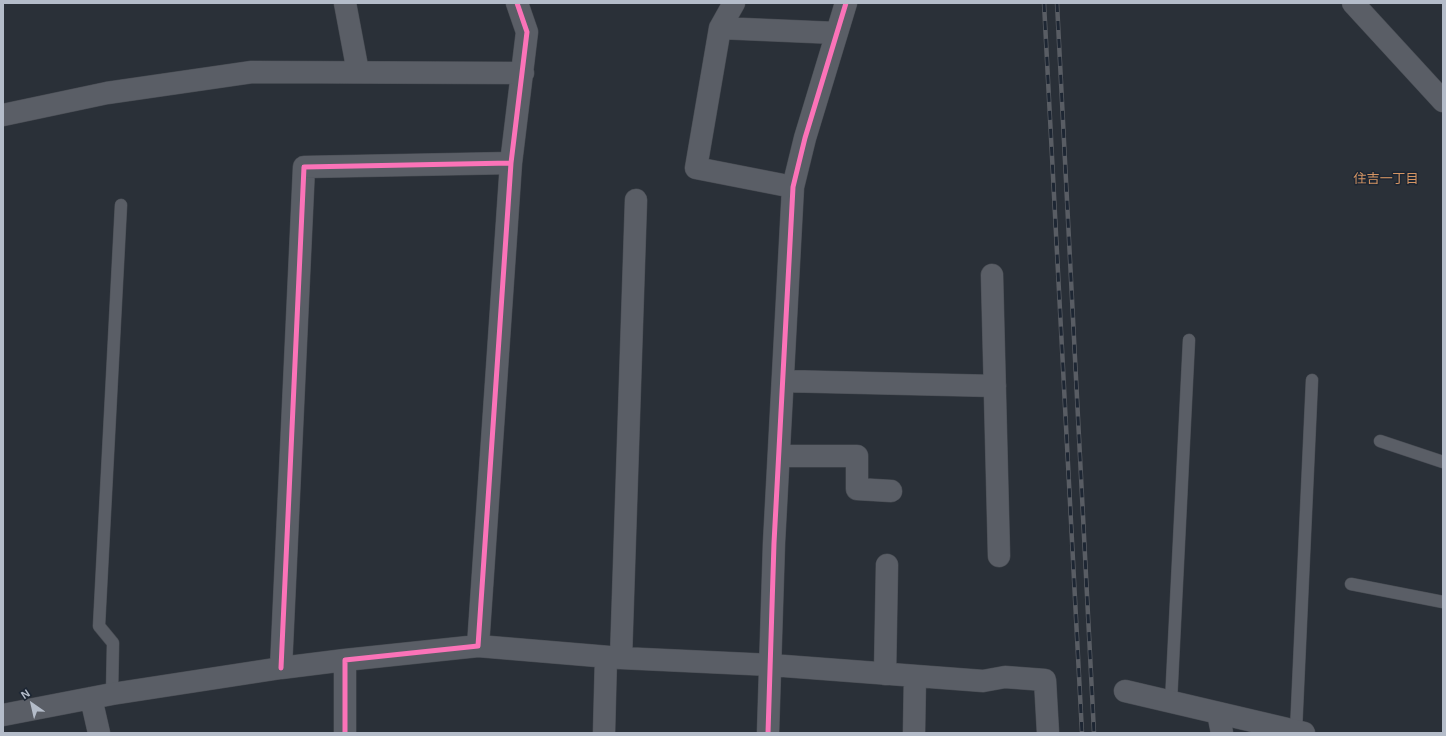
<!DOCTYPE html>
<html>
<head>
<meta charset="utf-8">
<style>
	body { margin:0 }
	#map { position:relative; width:1446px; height:736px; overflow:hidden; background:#2a3038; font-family:Arial,sans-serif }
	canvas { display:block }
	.frame { position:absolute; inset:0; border:4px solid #b4bcc9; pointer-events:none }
	.north { position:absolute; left:12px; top:684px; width:40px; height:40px; -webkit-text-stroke:3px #1d2633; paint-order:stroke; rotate:326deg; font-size:11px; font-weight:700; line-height:16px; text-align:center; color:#b4bcc9 }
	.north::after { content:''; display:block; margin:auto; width:14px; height:18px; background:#b4bcc9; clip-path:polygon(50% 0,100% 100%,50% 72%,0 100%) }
</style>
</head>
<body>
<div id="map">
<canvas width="1446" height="736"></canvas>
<div class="frame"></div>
<div class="north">N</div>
</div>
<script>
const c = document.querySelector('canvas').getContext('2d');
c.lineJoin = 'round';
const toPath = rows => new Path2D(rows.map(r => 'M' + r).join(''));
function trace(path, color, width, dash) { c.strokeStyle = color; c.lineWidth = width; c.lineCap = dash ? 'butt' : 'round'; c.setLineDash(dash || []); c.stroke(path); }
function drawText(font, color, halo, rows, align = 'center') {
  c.font = font + ' Arial,"Noto Sans JP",sans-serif'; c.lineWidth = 3; c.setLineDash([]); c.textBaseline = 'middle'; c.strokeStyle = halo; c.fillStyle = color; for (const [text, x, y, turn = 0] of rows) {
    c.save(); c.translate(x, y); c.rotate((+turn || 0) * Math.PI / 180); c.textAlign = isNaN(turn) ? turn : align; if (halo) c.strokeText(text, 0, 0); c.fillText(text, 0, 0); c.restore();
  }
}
const lane = toPath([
	[1380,441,1443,462],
	[1351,584,1443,602],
	[112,694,113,643,99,626,121,205],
	[1171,702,1189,340],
	[1296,731,1312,380]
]);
const street = toPath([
	[345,3,358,72],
	[734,3,720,28,696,168,793,187],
	[1353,3,1443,101],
	[720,28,836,33],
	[3,115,107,93,252,72,523,73],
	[992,275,999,556],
	[783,381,995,386],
	[779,456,857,456,857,489,891,491],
	[478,646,621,658,771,665,983,681,1005,677,1045,680,1048,733],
	[621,658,636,200],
	[281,668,304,167,511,163],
	[885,674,887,565],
	[1125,691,1304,733],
	[91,698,99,733],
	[1218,713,1222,733],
	[3,715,112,694,281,668,345,660],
	[345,733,345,660,478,646,511,163,527,32,517,3],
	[604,733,606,657],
	[768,733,774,543,793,187,805,138,846,3],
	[914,733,915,676]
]);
trace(lane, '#484c53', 13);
trace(street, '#484c53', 23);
trace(lane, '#5a5e66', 12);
trace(street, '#5a5e66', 22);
const rail = toPath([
	[1044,3,1082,733],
	[1057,3,1094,733]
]);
trace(rail, '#595d64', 4.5);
trace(rail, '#1d2633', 3, [9]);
trace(toPath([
	[281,668,304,167,511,163],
	[345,733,345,660,478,646,511,163,527,32,517,3],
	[768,733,774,543,793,187,805,138,846,3]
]), '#fb73b8', 5);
drawText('13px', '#d59563', '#1d2633', [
	["住吉一丁目",1386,179]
]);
</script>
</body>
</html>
